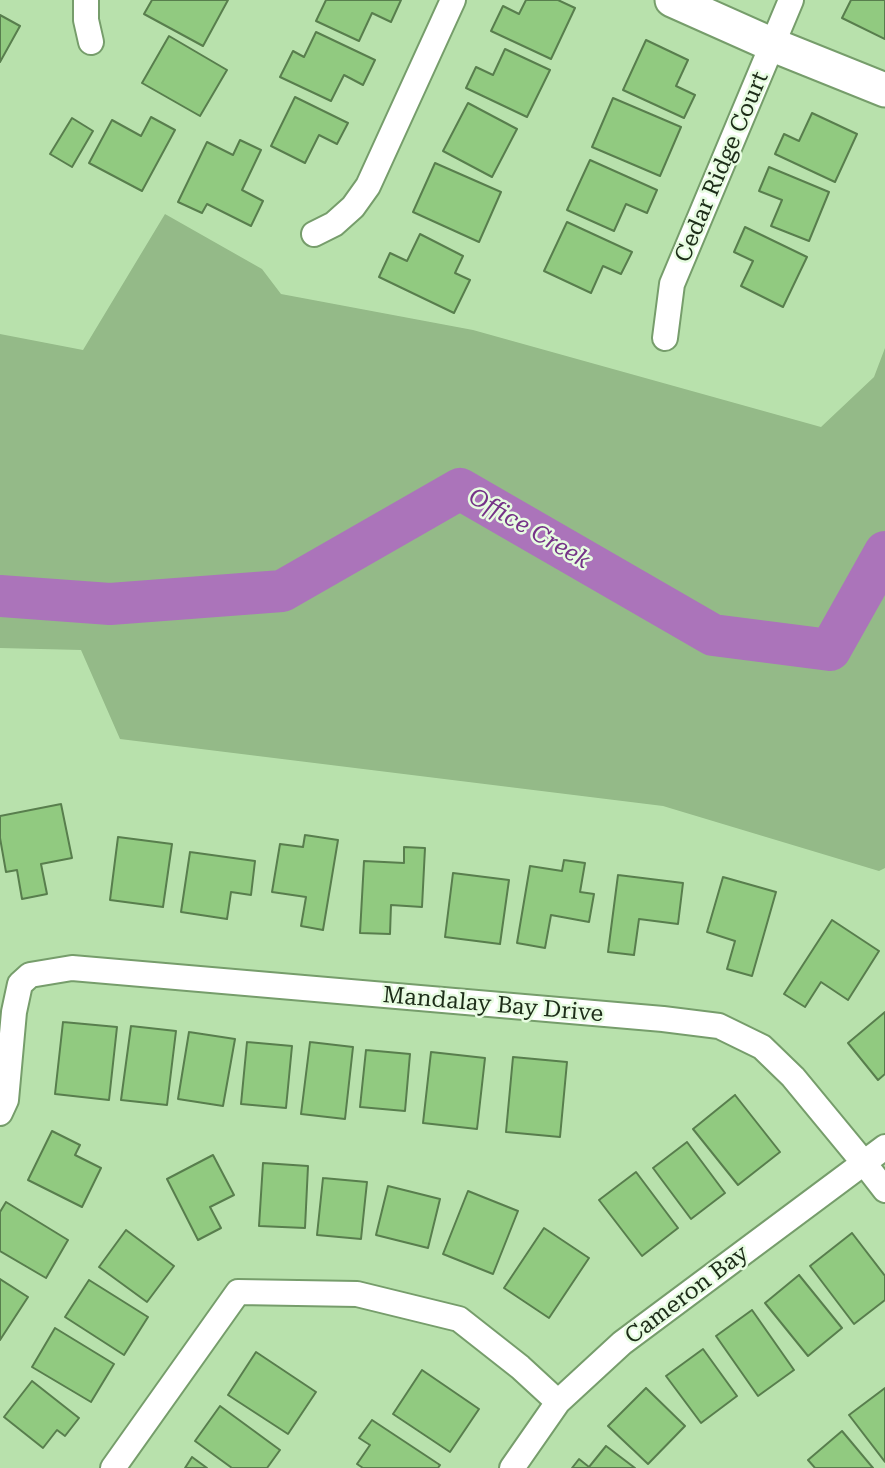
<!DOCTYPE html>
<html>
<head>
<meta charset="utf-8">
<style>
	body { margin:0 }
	canvas { display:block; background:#b8e1ac }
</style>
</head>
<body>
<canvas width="885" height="1468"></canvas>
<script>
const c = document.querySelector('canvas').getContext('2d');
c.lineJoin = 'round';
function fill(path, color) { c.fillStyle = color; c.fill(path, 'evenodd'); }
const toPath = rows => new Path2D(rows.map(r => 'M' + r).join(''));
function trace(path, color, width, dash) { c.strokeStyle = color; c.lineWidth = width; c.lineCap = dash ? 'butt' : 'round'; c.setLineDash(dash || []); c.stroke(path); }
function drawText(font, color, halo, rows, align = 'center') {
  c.font = font + ' "Roboto Serif",serif'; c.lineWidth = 5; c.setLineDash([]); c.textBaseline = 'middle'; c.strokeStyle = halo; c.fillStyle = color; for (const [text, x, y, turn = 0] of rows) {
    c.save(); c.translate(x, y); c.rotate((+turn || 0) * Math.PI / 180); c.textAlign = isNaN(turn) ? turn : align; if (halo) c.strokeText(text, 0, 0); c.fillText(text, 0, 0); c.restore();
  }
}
fill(toPath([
	[165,214,262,269,281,294,473,330,821,427,874,377,885,348,885,868,879,871,663,806,120,739,81,650,0,648,0,334,83,350]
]), '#94ba88');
trace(toPath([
	[0,596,110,604,282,591,460,489,713,635,830,650,885,552]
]), '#ab74ba', 42);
const building = toPath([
	[152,0,228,0,203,46,144,14,152,0],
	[326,0,401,0,391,22,372,13,359,41,316,21,326,0],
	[526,0,558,0,575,8,551,59,491,31,503,6,519,14,526,0],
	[851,0,885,0,885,39,842,18,851,0],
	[0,15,20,26,0,62,0,15],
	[316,32,375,60,363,85,344,75,331,101,280,77,293,51,304,57,316,32],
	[169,36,227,70,200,116,142,83,169,36],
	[646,40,688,60,676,86,695,95,684,118,623,90,646,40],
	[505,49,550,70,527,117,466,88,476,67,493,75,505,49],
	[295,97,348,123,337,144,319,135,305,163,271,146,295,97],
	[613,98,681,127,660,176,592,147,613,98],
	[468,103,517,129,492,177,443,151,468,103],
	[812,113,857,134,835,182,775,154,784,134,799,141,812,113],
	[151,117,175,130,142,191,89,163,112,120,141,136,151,117],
	[72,118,93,131,72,167,50,154,72,118],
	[240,140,261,150,242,190,263,201,251,226,207,204,202,213,178,202,207,142,233,155,240,140],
	[590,160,657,190,647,213,626,204,614,231,567,210,590,160],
	[435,163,501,192,479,242,413,212,435,163],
	[769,167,829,192,809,241,771,226,782,200,759,191,769,167],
	[567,222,632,252,621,274,603,266,591,293,544,271,567,222],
	[745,227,807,257,783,307,741,286,753,261,734,252,745,227],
	[420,234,463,256,455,273,470,280,454,313,379,277,390,253,407,261,420,234],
	[61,804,72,858,41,864,47,894,22,899,17,870,6,872,0,838,0,816,61,804],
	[305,835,338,840,323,930,301,926,306,897,272,892,280,844,303,847,305,835],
	[118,837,172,844,163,907,110,900,118,837],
	[404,847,425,848,422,907,391,905,390,934,360,933,364,861,404,863,404,847],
	[190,852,255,861,251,895,231,892,227,919,181,912,190,852],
	[564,860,585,863,580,892,594,894,589,922,551,915,545,948,517,943,530,866,562,871,564,860],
	[453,873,509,880,500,944,445,937,453,873],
	[618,875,683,883,678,924,639,919,634,955,608,952,618,875],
	[723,877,776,892,752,976,727,969,735,941,707,932,723,877],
	[832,920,879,951,848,1000,821,982,805,1007,784,994,832,920],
	[885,1012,885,1074,878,1080,848,1043,885,1012],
	[63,1022,117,1027,109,1100,55,1094,63,1022],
	[131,1026,176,1031,167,1105,121,1100,131,1026],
	[189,1032,235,1039,223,1106,178,1099,189,1032],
	[247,1042,292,1046,286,1108,241,1104,247,1042],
	[310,1042,353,1047,345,1119,301,1114,310,1042],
	[366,1050,410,1054,405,1111,360,1107,366,1050],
	[431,1052,485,1058,477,1129,423,1123,431,1052],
	[513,1057,567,1062,560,1137,506,1132,513,1057],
	[735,1095,780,1152,738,1185,693,1129,735,1095],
	[52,1131,80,1145,75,1155,101,1168,82,1207,28,1180,52,1131],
	[687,1142,725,1193,691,1219,653,1168,687,1142],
	[213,1155,234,1195,210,1207,221,1228,198,1240,167,1179,213,1155],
	[263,1163,308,1166,305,1228,259,1226,263,1163],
	[636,1172,678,1228,642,1256,599,1200,636,1172],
	[323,1178,367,1182,361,1239,317,1235,323,1178],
	[388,1186,440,1199,428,1248,376,1235,388,1186],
	[468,1191,518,1211,493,1274,443,1254,468,1191],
	[6,1202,68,1240,46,1278,0,1251,0,1212,6,1202],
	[544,1228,589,1258,549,1318,504,1288,544,1228],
	[126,1230,174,1266,147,1302,99,1267,126,1230],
	[852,1233,885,1276,885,1300,854,1324,810,1266,852,1233],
	[799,1275,842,1328,808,1356,765,1303,799,1275],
	[0,1279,28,1297,0,1340,0,1279],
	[89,1280,148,1317,124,1355,65,1317,89,1280],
	[752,1310,794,1370,758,1396,716,1336,752,1310],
	[55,1328,114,1364,91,1402,32,1367,55,1328],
	[703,1349,737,1396,701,1423,666,1376,703,1349],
	[256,1352,316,1392,288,1434,228,1395,256,1352],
	[422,1370,479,1409,450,1452,393,1414,422,1370],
	[32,1381,79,1418,65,1436,57,1430,43,1448,4,1417,32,1381],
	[646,1388,685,1426,648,1464,608,1426,646,1388],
	[885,1388,885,1462,849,1415,885,1388],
	[220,1406,280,1450,267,1468,232,1468,195,1441,220,1406],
	[372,1420,440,1465,438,1468,363,1468,357,1464,370,1445,359,1438,372,1420],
	[842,1431,873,1468,815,1468,808,1460,842,1431],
	[606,1446,635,1468,572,1468,579,1459,589,1467,606,1446],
	[192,1457,207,1468,185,1468,192,1457]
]);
fill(building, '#91ca80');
trace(building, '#587e4d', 2);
const street = toPath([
	[86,0,86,20,91,42],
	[314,234,334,224,353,207,368,186,453,0],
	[665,338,672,284,791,0],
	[0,1113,6,1100,14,1012,20,984,30,975,72,968,663,1019,719,1026,762,1047,793,1077,864,1163,885,1190],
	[113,1468,238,1292,357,1294,459,1319,520,1367,558,1402],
	[512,1468,558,1402,622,1343,885,1147]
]);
const secondary = toPath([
	[672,0,773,45,885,90]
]);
trace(street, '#769d6b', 28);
trace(secondary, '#769d6b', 37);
trace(street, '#fff', 24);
trace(secondary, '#fff', 33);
drawText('23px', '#1c2c18', '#e7fce1', [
	["Cedar Ridge Court",722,167,-67],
	["Mandalay Bay Drive",493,1005,5],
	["Cameron Bay",687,1295,-37]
]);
drawText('italic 24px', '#753287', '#e7fce1', [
	["Office Creek",529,529,30]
]);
</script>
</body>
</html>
